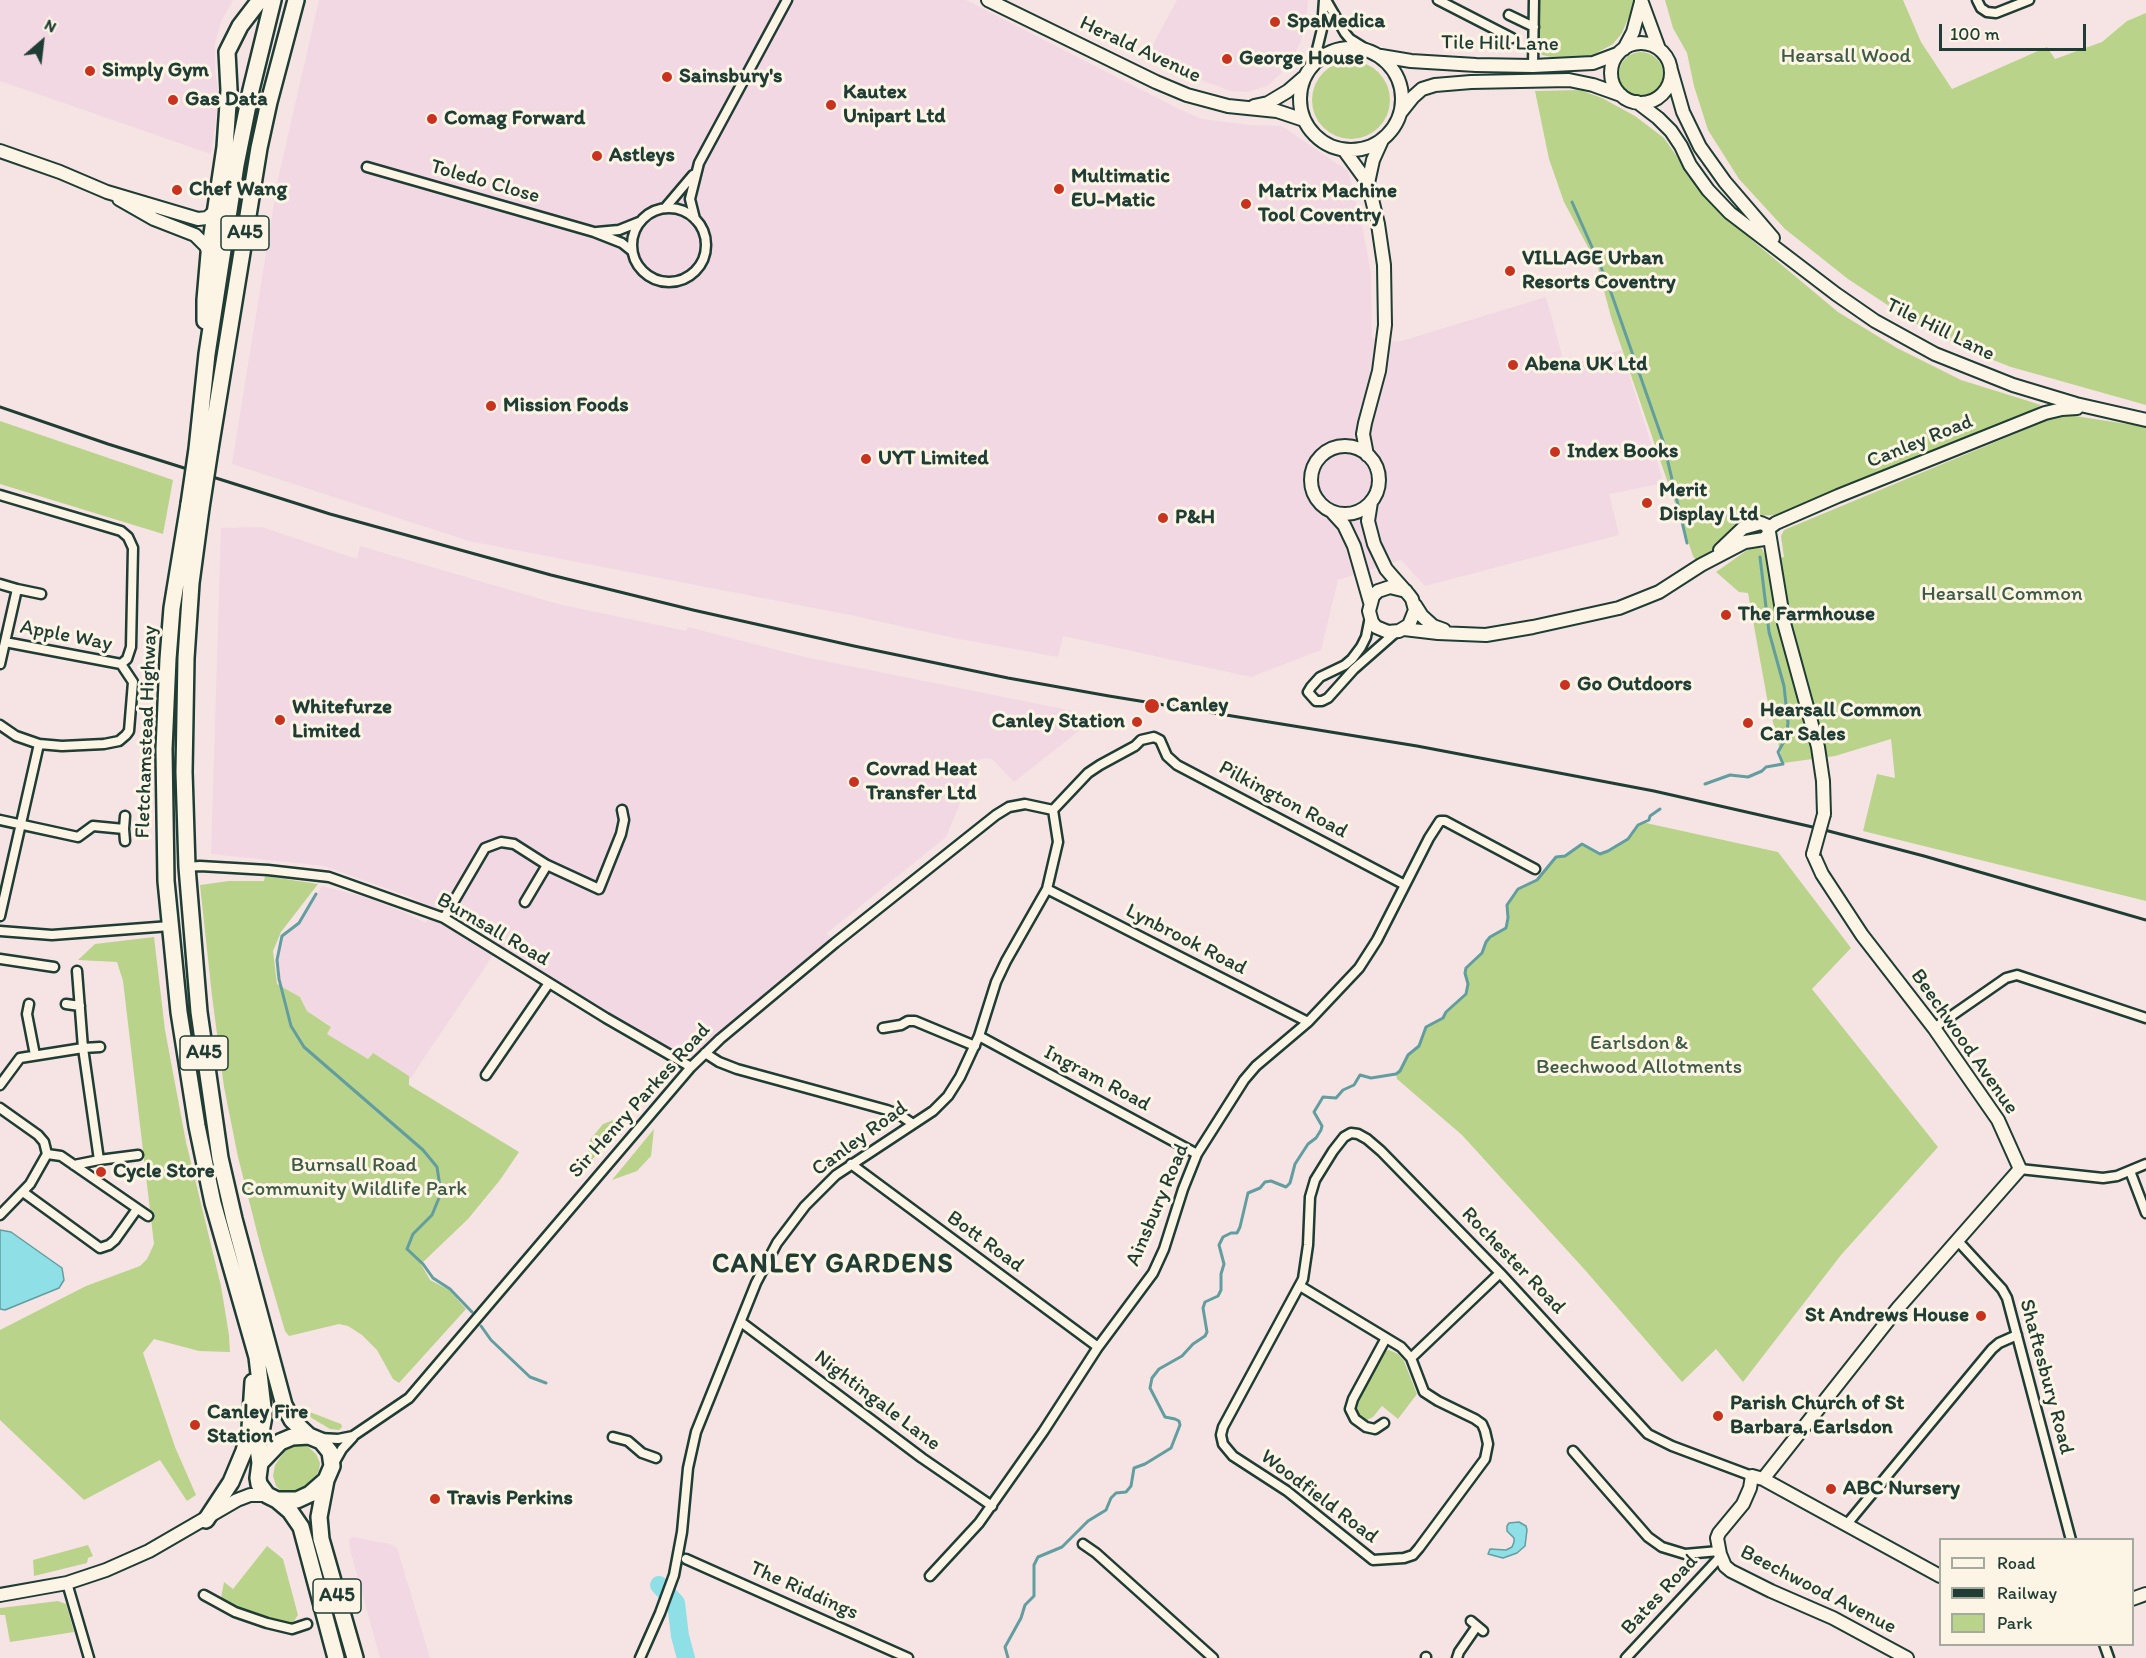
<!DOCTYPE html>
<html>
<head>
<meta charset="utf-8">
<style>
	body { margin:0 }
	#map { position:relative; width:2146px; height:1658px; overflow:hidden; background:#f6e4e4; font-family:Itim,sans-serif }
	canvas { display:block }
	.legend { position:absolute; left:1939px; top:1538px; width:195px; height:108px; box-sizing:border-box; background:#fcf5e5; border:2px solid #a4ab9e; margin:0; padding:8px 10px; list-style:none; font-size:18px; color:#1f3d34 }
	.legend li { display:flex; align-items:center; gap:12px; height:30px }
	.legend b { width:30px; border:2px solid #a4ab9e }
	.north { position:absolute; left:12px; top:12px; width:60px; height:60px; -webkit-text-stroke:4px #fcf5e5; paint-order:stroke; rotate:28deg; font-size:16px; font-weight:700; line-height:24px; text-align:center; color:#1f3d34 }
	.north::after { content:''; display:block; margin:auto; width:21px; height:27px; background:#1f3d34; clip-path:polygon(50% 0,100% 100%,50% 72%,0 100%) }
	.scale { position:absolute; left:1939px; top:24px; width:147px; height:27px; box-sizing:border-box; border:3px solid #1f3d34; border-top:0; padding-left:8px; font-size:18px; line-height:21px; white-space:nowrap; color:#1f3d34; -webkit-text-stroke:4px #fcf5e5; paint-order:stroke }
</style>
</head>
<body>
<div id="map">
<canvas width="2146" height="1658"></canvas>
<ul class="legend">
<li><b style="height:8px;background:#fcf5e5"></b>Road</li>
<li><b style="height:8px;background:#1f3d34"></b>Railway</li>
<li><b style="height:16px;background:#bad38a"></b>Park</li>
</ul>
<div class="north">N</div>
<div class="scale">100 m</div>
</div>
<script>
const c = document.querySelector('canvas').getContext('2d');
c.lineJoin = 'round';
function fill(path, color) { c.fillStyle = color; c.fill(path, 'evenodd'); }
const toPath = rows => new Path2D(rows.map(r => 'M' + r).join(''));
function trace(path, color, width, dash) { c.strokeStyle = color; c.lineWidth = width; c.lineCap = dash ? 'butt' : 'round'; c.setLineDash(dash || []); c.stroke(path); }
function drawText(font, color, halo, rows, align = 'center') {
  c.font = font + ' Itim,sans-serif'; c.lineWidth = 6; c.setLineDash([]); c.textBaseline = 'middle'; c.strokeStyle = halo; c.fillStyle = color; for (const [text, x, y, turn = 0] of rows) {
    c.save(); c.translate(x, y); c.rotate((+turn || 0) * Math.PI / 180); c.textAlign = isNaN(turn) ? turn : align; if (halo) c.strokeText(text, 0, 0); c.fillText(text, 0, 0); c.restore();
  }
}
fill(toPath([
	[0,0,233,0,221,22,215,44,215,70,219,97,211,154,0,81],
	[319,0,966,0,1179,109,1202,119,1250,125,1282,126,1348,171,1363,230,1371,274,1372,338,1398,342,1546,297,1565,366,1621,350,1664,483,1609,494,1619,535,1425,586,1401,560,1338,580,1321,650,1251,677,1063,636,1058,657,954,638,850,615,469,541,232,464,278,179],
	[1177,0,1308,0,1307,19,1301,41,1289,66,1267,86,1247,92,1231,91,1160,66,1147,56],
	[262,527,357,559,360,546,558,604,686,631,688,627,805,657,1078,712,1080,730,1014,782,992,759,985,758,978,760,946,837,827,933,835,943,691,1067,496,951,408,1082,372,1053,368,1059,326,1034,331,1026,307,1011,300,997,281,986,277,960,282,936,299,923,322,886,365,897,404,912,426,923,433,908,410,897,324,866,211,854,221,528],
	[352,1537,390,1544,397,1548,430,1658,380,1658,351,1553,349,1541]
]), '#f2d8e3');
fill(toPath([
	[1536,0,1634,0,1634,4,1622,33,1613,44,1589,57,1561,59,1542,55,1536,42],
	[1665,0,1903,0,1921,42,1952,89,2047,47,2055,59,2102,42,2127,21,2146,13,2146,405,2011,367,1970,351,1918,325,1848,279,1785,229,1739,179,1708,130,1694,86,1687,53,1673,28],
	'1619 74a22 22 0 1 1 44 0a22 22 0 1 1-44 0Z',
	'1312 100a39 39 0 1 1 78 0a39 39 0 1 1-78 0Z',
	[1580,90,1602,98,1635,116,1664,138,1700,190,1753,241,1838,312,1897,348,1961,380,2041,405,2035,409,1775,515,1757,516,1747,519,1705,556,1696,560,1693,556,1611,317,1597,264,1564,202,1549,159,1535,91],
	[2069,415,2146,427,2146,901,1863,831,1877,774,1895,778,1891,739,1835,756,1783,763,1767,698,1748,593,1739,592,1716,572,1753,546,1757,546,1762,549,1767,560,1784,557,1781,536,1784,530,2053,418],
	[0,421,173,480,163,534,0,484],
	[1646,823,1778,852,1851,948,1812,989,1938,1147,1841,1255,1743,1382,1716,1349,1682,1382,1585,1270,1462,1135,1397,1079,1396,1074,1408,1055,1419,1046,1426,1027,1443,1019,1446,1012,1466,994,1468,984,1465,973,1466,968,1482,953,1486,942,1490,937,1506,928,1508,918,1507,905,1518,889,1537,880,1556,857,1565,856,1582,844,1585,844,1596,852,1605,853,1628,839,1638,825],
	[265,876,318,884,281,932,273,951,277,984,300,997,307,1011,331,1027,327,1034,368,1059,373,1053,409,1076,409,1085,519,1152,500,1180,468,1219,421,1264,430,1280,449,1290,466,1309,399,1383,393,1379,377,1350,362,1335,348,1326,339,1324,289,1336,285,1331,262,1252,238,1157,224,1087,212,996,200,885,229,881,264,881],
	[154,937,165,1030,186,1142,221,1286,229,1335,230,1352,199,1351,154,1339,143,1353,175,1447,196,1495,187,1501,160,1460,84,1500,0,1420,0,1330,86,1286,140,1266,147,1259,154,1244,123,981,117,962,78,960,95,944],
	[629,1114,630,1115,586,1167,590,1140,603,1124],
	[654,1129,651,1156,637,1171,612,1180],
	[1389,1350,1398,1354,1404,1361,1417,1394,1398,1419,1382,1406,1373,1417,1367,1420,1364,1419,1356,1413,1355,1404,1382,1352],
	[302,1409,341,1424,342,1427,339,1430,330,1429,305,1414],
	[298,1443,306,1445,316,1454,320,1463,319,1470,313,1482,303,1489,291,1492,281,1491,276,1486,273,1476,275,1465,287,1448],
	[88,1545,93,1556,88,1558,87,1563,34,1576,33,1560],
	[267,1546,283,1559,298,1615,294,1621,290,1623,279,1623,244,1612,223,1602,221,1598,224,1582,233,1589],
	[58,1601,66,1604,74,1632,10,1642,5,1615,0,1615,0,1608]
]), '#bad38a');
const water = toPath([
	[0,1230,11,1232,62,1268,64,1280,59,1288,5,1310,0,1309,0,1230],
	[1519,1522,1526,1526,1527,1530,1525,1546,1517,1553,1503,1558,1488,1554,1490,1549,1506,1550,1512,1547,1514,1542,1514,1538,1507,1531,1507,1526,1509,1523,1519,1522]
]);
fill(water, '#8edfe6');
trace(water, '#629e9f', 1.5);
trace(toPath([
	[1572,202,1607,281,1663,441,1687,543],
	[1705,784,1730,775,1748,777,1762,771,1766,767,1783,764,1778,752,1786,738,1788,723,1784,686,1769,632,1760,557],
	[316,894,299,923,282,936,277,960,279,979,291,1026,304,1047,423,1150,437,1167,441,1193,432,1215,413,1234,407,1249,423,1264,433,1278,450,1289,472,1312],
	[481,1326,491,1340,530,1377,546,1383],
	[1008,1658,1005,1647,1021,1618,1025,1605,1034,1596,1034,1565,1038,1557,1062,1547,1088,1521,1106,1510,1111,1498,1116,1493,1126,1492,1131,1486,1134,1468,1145,1464,1171,1448,1180,1425,1179,1421,1175,1419,1165,1417,1150,1388,1152,1378,1159,1369,1182,1356,1193,1344,1205,1336,1207,1332,1203,1308,1205,1302,1218,1296,1221,1290,1221,1274,1224,1264,1219,1245,1223,1237,1231,1233,1237,1233,1240,1227,1248,1193,1260,1188,1265,1182,1271,1181,1286,1187,1290,1183,1295,1164,1308,1144,1316,1138,1321,1130,1322,1126,1314,1112,1323,1097,1336,1098,1343,1090,1354,1085,1360,1075,1371,1078,1396,1074,1400,1071,1408,1055,1419,1046,1426,1027,1443,1018,1446,1012,1466,994,1468,984,1465,973,1466,968,1482,953,1486,942,1490,937,1506,928,1508,918,1507,905,1518,889,1537,880,1556,857,1565,856,1582,844,1600,854,1608,851,1628,839,1638,825,1649,820,1650,816,1660,809]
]), '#629e9f', 3);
trace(toPath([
	[659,1585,676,1603,680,1636,686,1658]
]), '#8edfe6', 18);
const street = toPath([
	[1326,0,1345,33,1350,39,1366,49],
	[1438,0,1512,38],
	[1977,0,1981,8,1987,12,1996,13,2029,0],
	[1509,15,1534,27],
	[1313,66,1322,29,1324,0],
	[1533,66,1534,0],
	[367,167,594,232,622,243,632,251],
	[665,208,693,175],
	'632 245a37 37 0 1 1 74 0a37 37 0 1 1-74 0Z',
	[695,219,690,199,699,163,787,0],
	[597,232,619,230,639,222],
	[0,495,121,531,128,537,133,548,131,647,127,659,121,664,133,682,129,731,126,735,119,741,104,744,62,746,39,744,16,736,0,725],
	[0,584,17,589,0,664],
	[17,589,41,594],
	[1370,617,1366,637,1361,647,1352,659,1345,665,1320,677,1311,687,1308,692,1316,701,1322,701,1328,698,1354,669,1395,633],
	[5,642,121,664],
	[1053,810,1088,773,1100,765,1135,746,1141,740,1154,737,1160,740,1167,756,1177,765,1405,885],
	[0,820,78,837,93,826,124,829,125,816],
	[124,829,125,841],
	[187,867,200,866,268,870,329,877,444,918,606,1018,691,1067],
	[1047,889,1308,1022],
	[525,902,547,865],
	[0,916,39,744],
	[444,918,485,848,501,842,514,844,547,865,599,889,621,834,624,820,622,810],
	[0,931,52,935,170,926],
	[0,959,54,967],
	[77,971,83,1048,99,1160,138,1155],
	[29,1004,27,1014,35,1055],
	[66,1004,80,1006],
	[883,1028,901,1025,908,1021,915,1021,975,1046],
	[1934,1028,2006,978,2017,975,2146,1018],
	[979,1036,1197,1154],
	[705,1053,719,1062,737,1069,887,1110,900,1115,913,1124],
	[486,1075,549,983],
	[0,1085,20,1058,83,1048,100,1047],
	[0,1108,38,1135,44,1142,47,1154,30,1184,0,1215],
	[47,1154,61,1156,148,1216],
	[851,1164,1098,1347],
	[74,1165,99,1160],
	[2020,1169,2103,1178,2117,1176,2146,1164],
	[2130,1171,2146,1213],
	[23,1192,100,1248,109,1245,115,1240,137,1209],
	[1957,1240,2002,1289,2007,1298,2071,1540],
	[1300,1286,1401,1347,1411,1358,1424,1392,1438,1401,1475,1419,1482,1424,1485,1431,1488,1444,1485,1459,1419,1548,1413,1555,1404,1558,1373,1560,1287,1491,1233,1456,1223,1444,1221,1435,1223,1427,1303,1279,1308,1245,1310,1197,1315,1180,1333,1151,1344,1137,1351,1133,1358,1134,1367,1139,1381,1151,1500,1273,1648,1434,1672,1446,1752,1476],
	[741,1322,922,1458,992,1506],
	[1411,1358,1500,1273],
	[1384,1423,1375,1429,1366,1427,1355,1419,1350,1409,1353,1399,1386,1338],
	[613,1437,628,1441,642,1453,656,1458],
	[319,1438,338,1439,353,1436,409,1398,691,1067,720,1039,835,943,996,815,1009,807,1025,804,1053,810],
	[1573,1451,1648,1537,1662,1547,1685,1554,1719,1551],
	[333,1465,342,1449,353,1437],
	[1847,1524,1992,1349,1999,1343,2017,1335],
	[1083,1544,1096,1553,1213,1658],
	[686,1559,908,1658],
	[930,1576,979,1523,1043,1432,1098,1347,1153,1273,1164,1249,1183,1189,1197,1154,1244,1080,1256,1066,1308,1022,1359,968,1377,940,1429,838,1440,821,1445,821,1535,869],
	[67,1583,89,1658],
	[204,1595,235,1612,267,1623,292,1629,307,1624],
	[1471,1621,1483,1631],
	[2104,1644,2109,1658],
	[1426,1657,1426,1658],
	[640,1658,660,1613,674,1575,682,1532,688,1468,696,1432,756,1283,777,1243,805,1206,836,1175,933,1111,948,1096,960,1077,979,1036,996,982,1006,961,1047,889,1058,842,1053,810],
	[1457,1658,1459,1652,1477,1626],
	[1626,1658,1721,1556]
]);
const secondary = toPath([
	[988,0,1156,82,1187,95,1228,106,1277,111,1304,120],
	[1641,0,1659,49],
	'1611 73a30 30 0 1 1 60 0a30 30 0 1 1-60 0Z',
	'1300 99a51 51 0 1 1 102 0a51 51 0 1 1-102 0Z',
	[1624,49,1633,32,1641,2],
	[1381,56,1411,61,1476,65,1533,66,1593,63,1617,54],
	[1671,70,1683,112,1700,147,1725,182,1773,238],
	[1637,102,1658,118,1671,131,1681,146,1690,165,1708,190,1730,213,1836,294,1875,321,1935,354,2013,385,2076,404,2146,420],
	[1254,106,1268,103,1288,91,1303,78],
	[1401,112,1413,97,1422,89,1435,85,1471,82,1569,80,1593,85,1621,95],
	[1344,150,1368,183,1378,224,1384,265,1385,325,1379,371,1365,423,1363,434,1367,455],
	[0,151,60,172,107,192,198,219,207,218,214,212],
	[1368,183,1373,160,1382,140],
	[119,199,154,219,195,235,206,246,209,254],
	'1311 480a34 34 0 1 1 68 0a34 34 0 1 1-68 0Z',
	[1371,502,1368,521,1374,544,1386,569,1392,576,1409,595,1412,599,1415,610,1409,625,1399,631,1388,632,1376,627,1372,622,1369,611,1373,596,1378,591,1390,587,1406,591],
	[1333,513,1344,525,1354,546,1370,602],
	[1768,529,1776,523,1838,496,2045,413,2062,409,2077,408],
	[1720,550,1743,528,1761,523,1768,526,1784,623,1818,747,1823,781,1824,814],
	[1415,605,1422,616,1433,626,1444,630],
	[1404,629,1438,633,1486,635,1533,627,1619,608,1659,592,1701,565,1745,542,1764,539,1769,534],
	[1763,1479,1898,1308,2020,1169,1998,1120,1934,1028,1862,935,1822,874,1813,854],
	[0,1595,67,1583,106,1570,149,1551,237,1500,250,1495,267,1495],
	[2132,1599,2146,1594],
	[1907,1658,1833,1618,1771,1591,1731,1571,1725,1566,1720,1554,1717,1538,1719,1533,1743,1504,1750,1488,1752,1476,1763,1479,1940,1576]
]);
const highway = toPath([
	[205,321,205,300,209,254,225,147,229,90,227,52,240,26,260,0],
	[197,449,207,354,236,165,251,90,273,0],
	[210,449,259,148,269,102,296,0],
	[189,504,172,608,168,659,164,749,166,881,179,1012,197,1126,213,1203,257,1357,264,1416,258,1448,260,1463],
	[201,508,191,583,186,658,184,772,187,867,199,1012,220,1158,234,1219,284,1405,292,1420,309,1436],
	[309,1436,321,1441,330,1452,332,1466,326,1480,310,1494,297,1500,277,1500,267,1495,259,1484,258,1478,260,1463,280,1442,292,1437,309,1436],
	[326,1480,319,1517,321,1539,355,1658],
	[277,1500,290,1511,301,1527,336,1658],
	[206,1520,231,1482,244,1451,250,1428,253,1382]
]);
trace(street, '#1f3d34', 13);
trace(secondary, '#1f3d34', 16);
trace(highway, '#1f3d34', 20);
trace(street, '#fcf5e5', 8);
trace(secondary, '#fcf5e5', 12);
trace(highway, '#fcf5e5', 15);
trace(toPath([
	[0,407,108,444,330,514,551,575,693,610,854,646,1008,678,1109,696,1417,746,1654,791,1817,828,1924,856,2146,920]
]), '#1f3d34', 3);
const secondaryBridge = toPath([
	[1813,854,1824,814]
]);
const highwayBridge = toPath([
	[189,504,197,449],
	[201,508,210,449]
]);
trace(secondaryBridge, '#1f3d34', 16, []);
trace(highwayBridge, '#1f3d34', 20, []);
trace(secondaryBridge, '#fcf5e5', 12);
trace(highwayBridge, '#fcf5e5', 15);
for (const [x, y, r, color] of [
	[1275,22,6,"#c8321e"],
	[1227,59,6,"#c8321e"],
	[90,71,6,"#c8321e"],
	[667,77,6,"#c8321e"],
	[173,100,6,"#c8321e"],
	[831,105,6,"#c8321e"],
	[432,119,6,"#c8321e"],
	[597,156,6,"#c8321e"],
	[1059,189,6,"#c8321e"],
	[177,190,6,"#c8321e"],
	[1246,204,6,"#c8321e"],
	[1510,271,6,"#c8321e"],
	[1513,365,6,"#c8321e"],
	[491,406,6,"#c8321e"],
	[1555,452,6,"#c8321e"],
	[866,459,6,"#c8321e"],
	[1647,503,6,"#c8321e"],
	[1163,518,6,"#c8321e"],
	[1726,615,6,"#c8321e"],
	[1565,685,6,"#c8321e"],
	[1152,706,8,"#c8321e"],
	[280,720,6,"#c8321e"],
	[1137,722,6,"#c8321e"],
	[1748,723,6,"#c8321e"],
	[854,782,6,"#c8321e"],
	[101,1172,6,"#c8321e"],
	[1981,1316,6,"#c8321e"],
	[1718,1416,6,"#c8321e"],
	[195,1425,6,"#c8321e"],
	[1831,1489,6,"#c8321e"],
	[435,1499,6,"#c8321e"]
]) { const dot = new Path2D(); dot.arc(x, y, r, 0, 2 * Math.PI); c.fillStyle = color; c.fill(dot); trace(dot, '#fcf5e5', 2); }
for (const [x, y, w] of [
	[245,233,48],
	[204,1053,48],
	[337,1596,48]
]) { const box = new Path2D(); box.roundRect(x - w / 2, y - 17, w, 34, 4.5); c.fillStyle = '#fcf5e5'; c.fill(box); trace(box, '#1f3d34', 1.5); }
drawText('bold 20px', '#1f3d34', null, [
	["A45",245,233],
	["A45",204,1053],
	["A45",337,1596]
]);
drawText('bold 21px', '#1f3d34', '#fcf5e5', [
	["SpaMedica",1287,22],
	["George House",1239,59],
	["Simply Gym",102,71],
	["Sainsbury's",679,77],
	["Kautex",843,93],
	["Unipart Ltd",843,117],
	["Gas Data",185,100],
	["Comag Forward",444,119],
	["Astleys",609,156],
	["Multimatic",1071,177],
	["EU-Matic",1071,201],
	["Chef Wang",189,190],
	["Matrix Machine",1258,192],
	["Tool Coventry",1258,216],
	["VILLAGE Urban",1522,259],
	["Resorts Coventry",1522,283],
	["Abena UK Ltd",1525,365],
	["Mission Foods",503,406],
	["Index Books",1567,452],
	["UYT Limited",878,459],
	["Merit",1659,491],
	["Display Ltd",1659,515],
	["P&H",1175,518],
	["The Farmhouse",1738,615],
	["Go Outdoors",1577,685],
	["Canley",1166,706],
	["Whitefurze",292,708],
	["Limited",292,732],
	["Hearsall Common",1760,711],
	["Car Sales",1760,735],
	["Canley Station",1125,722,"right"],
	["Covrad Heat",866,770],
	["Transfer Ltd",866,794],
	["Cycle Store",113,1172],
	["St Andrews House",1969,1316,"right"],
	["Parish Church of St",1730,1404],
	["Barbara, Earlsdon",1730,1428],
	["Canley Fire",207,1413],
	["Station",207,1437],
	["ABC Nursery",1843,1489],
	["Travis Perkins",447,1499]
], 'left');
drawText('21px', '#1f3d34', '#fcf5e5', [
	["Tile Hill Lane",1500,44,1],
	["Herald Avenue",1140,50,25],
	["Toledo Close",485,182,16],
	["Tile Hill Lane",1940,330,26],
	["Canley Road",1920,442,-22],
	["Apple Way",66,636,11],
	["Fletchamstead Highway",147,732,-88],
	["Pilkington Road",1283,800,28],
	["Burnsall Road",493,930,30],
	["Lynbrook Road",1186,940,27],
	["Beechwood Avenue",1964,1042,55],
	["Ingram Road",1097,1079,28],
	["Sir Henry Parkes Road",640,1101,-48],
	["Canley Road",860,1139,-36],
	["Ainsbury Road",1158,1205,-67],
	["Bott Road",985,1242,36],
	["Rochester Road",1513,1261,46],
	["Shaftesbury Road",2046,1377,75],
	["Nightingale Lane",877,1401,37],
	["Woodfield Road",1319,1497,37],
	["Beechwood Avenue",1818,1590,27],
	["The Riddings",804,1591,24],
	["Bates Road",1660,1595,-47]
]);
drawText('21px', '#3e5b45', '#fcf5e5', [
	["Hearsall Wood",1846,57],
	["Hearsall Common",2002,595],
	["Earlsdon &",1639,1044],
	["Beechwood Allotments",1639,1068],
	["Burnsall Road",354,1166],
	["Community Wildlife Park",354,1190]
]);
c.letterSpacing = '1.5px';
drawText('bold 27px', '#1f3d34', '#fcf5e5', [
	["CANLEY GARDENS",833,1265]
]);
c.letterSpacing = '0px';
</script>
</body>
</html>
